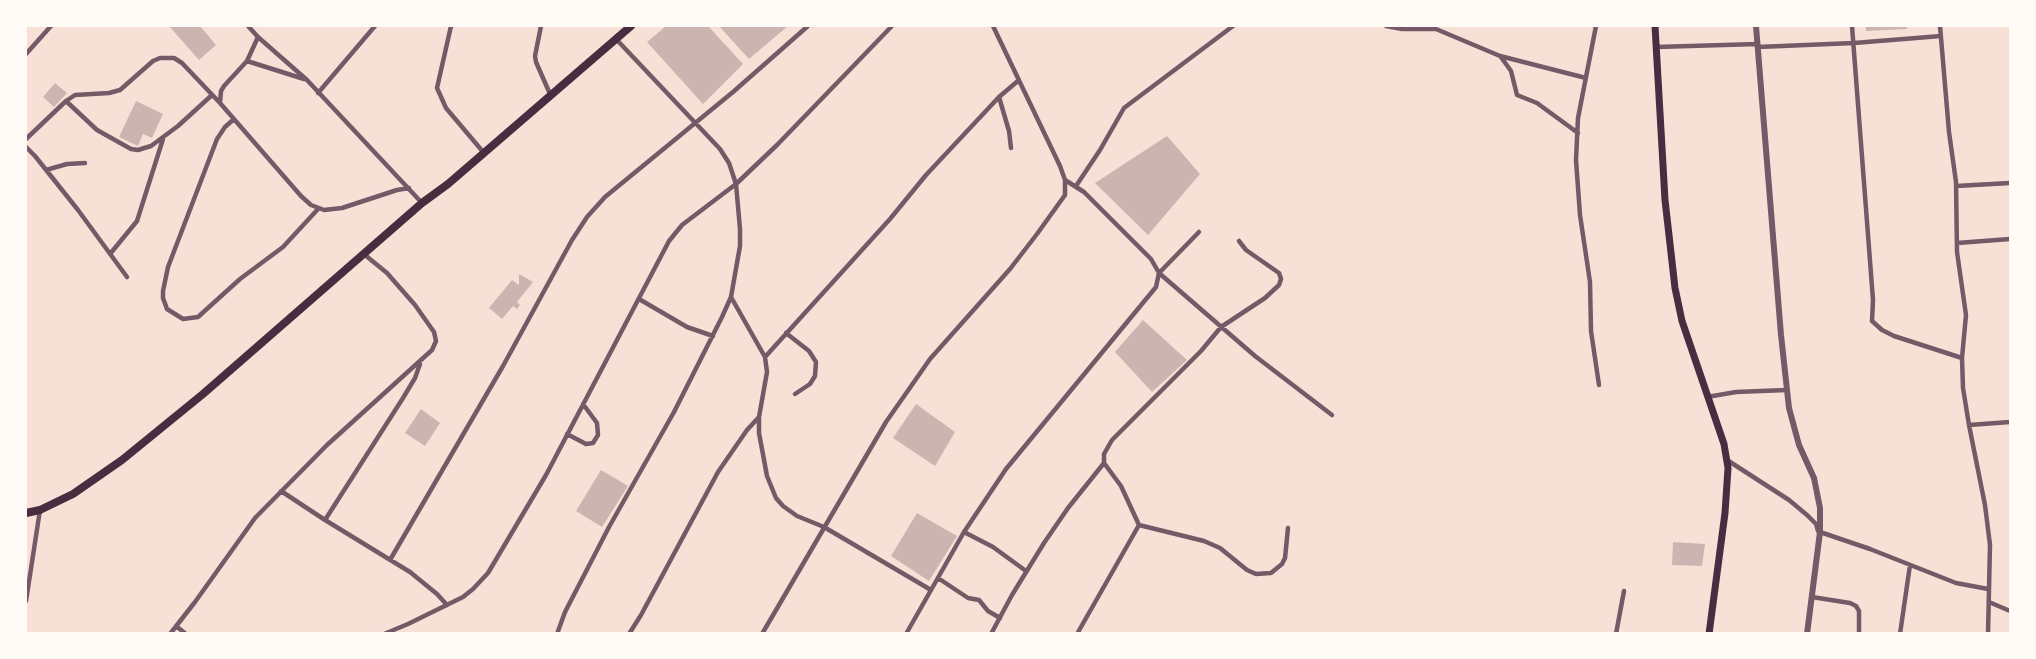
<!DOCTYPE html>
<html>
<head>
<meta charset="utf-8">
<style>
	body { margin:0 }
	#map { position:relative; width:2036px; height:659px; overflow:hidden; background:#f7e1d7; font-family:"Source Sans 3",sans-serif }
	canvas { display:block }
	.frame { position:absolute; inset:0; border:27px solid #fffaf5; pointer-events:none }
</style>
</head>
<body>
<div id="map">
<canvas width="2036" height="659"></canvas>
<div class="frame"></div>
</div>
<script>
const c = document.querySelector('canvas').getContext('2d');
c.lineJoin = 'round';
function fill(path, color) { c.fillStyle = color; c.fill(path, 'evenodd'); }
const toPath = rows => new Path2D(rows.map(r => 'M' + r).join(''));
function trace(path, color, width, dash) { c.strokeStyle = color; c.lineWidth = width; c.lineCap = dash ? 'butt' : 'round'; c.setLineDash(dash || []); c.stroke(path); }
fill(toPath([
	[169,26,200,26,216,45,199,60],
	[666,26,708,26,743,64,703,104,647,42],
	[719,26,788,26,749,59],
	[1866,26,1907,26,1907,29,1866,31],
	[55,83,67,93,54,107,43,97],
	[136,101,163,114,152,138,143,134,138,146,119,137],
	[1167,136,1200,174,1148,235,1095,183],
	[519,274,533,282,517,302,520,305,517,309,513,306,502,319,489,308,512,280,519,285],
	[1143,320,1187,360,1152,392,1115,352],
	[916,404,955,432,935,466,893,438],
	[421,409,440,423,425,446,405,433],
	[601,470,628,486,602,527,576,511],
	[917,513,957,536,929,581,891,556],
	[1673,542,1705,544,1702,566,1672,565]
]), '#ccb4b1');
trace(toPath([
	[248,26,258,37,307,80,422,203],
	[451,26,437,88,446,108,484,153],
	[541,26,535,56,536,62,550,94],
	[1386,26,1402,29,1436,29,1500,56,1586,78],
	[1596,26,1578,118,1576,160,1580,215,1590,282,1591,331,1599,385],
	[1852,26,1873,300,1872,321,1882,330,1894,336,1962,358],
	[1940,26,1949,132,1956,182,1957,252,1966,315,1962,358,1963,388,1969,425,1985,505,1990,545,1988,634],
	[258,37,247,61,224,86,221,91,220,103,301,196,311,205,324,210,342,208,397,190,409,188],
	[1656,47,1758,44],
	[1758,47,1854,43,1941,36],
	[26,54,51,26],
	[1501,57,1511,71,1517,95,1537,103,1578,133],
	[247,61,304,79],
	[318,93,375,26],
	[999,97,1009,131,1011,148],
	[66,101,97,130,131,149,138,150,151,146,178,126,212,95],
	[234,119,225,127,217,139,168,267,163,291,163,298,167,309,183,319,198,317,240,279,283,247,318,209],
	[26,139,66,101,75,95,109,93,120,90,153,61,160,58,174,58,182,63,220,103],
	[26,147,35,156,78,210,127,277],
	[46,170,67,164,85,163],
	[1076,186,1100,150,1124,108,1233,26],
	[1956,186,2010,183],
	[1199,232,1159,273,1255,356,1332,415],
	[1957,243,2010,239],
	[110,254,137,221,163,139],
	[731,297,765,357,767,372,759,417,759,433,767,476,776,498,783,506,797,516,824,527,931,590],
	[639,299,687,327,713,336],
	[786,333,809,351,816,362,815,376,810,384,795,394],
	[765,357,890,219,926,175,999,97,1019,80],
	[1707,397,1736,392,1787,390],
	[1969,425,2010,422],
	[567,434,586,444,593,443,598,435,597,423,583,404],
	[1727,460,1789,500,1807,515,1816,524,1818,531],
	[1104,463,1121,486,1139,525,1204,541,1220,548,1247,570,1256,574,1271,573,1282,564,1285,558,1288,528],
	[281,491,325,520,410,572,437,594,447,605],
	[325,520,403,398,415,378,420,364],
	[964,532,993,547,1026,571],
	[1820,532,1870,549,1956,583,1988,589],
	[390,560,503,366,572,240,587,217,605,197,733,92,808,26],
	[938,578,968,598,979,600,988,611,1000,618],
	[1812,597,1850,603,1856,606,1859,611,1859,632],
	[26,601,40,510],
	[1989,602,2010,611],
	[176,626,186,634],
	[170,634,195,602,255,518,327,445,432,350,436,341,434,332,415,305,387,273,365,255],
	[384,634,408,624,463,597,473,589,488,573,546,475,669,241,682,225,736,184,777,145,892,26],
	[557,634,565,612,609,527,674,412,722,317,731,297,740,246,740,229,736,184,729,163,720,149,616,39],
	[629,634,641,615,718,472,747,430,759,417],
	[762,634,886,422,930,359,1010,269,1037,234,1065,195,1065,180,1060,166,993,26],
	[906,634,964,532,1006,469,1156,287,1159,273,1151,259,1084,192,1065,180],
	[991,634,1012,595,1044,543,1068,508,1104,463,1104,454,1112,440,1201,351,1221,327,1265,298,1279,285,1281,279,1279,273,1246,250,1239,241],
	[1077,634,1139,525],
	[1616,634,1624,591],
	[1900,634,1910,565]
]), '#755966', 4.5);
trace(toPath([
	[1756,26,1781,335,1789,408,1799,445,1814,478,1820,508,1820,532,1807,634]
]), '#755966', 6);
trace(toPath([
	[1655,26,1665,200,1675,288,1682,321,1724,444,1728,468,1725,513,1709,634]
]), '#4a2c40', 7);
trace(toPath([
	[26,513,40,510,73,494,122,460,203,394,422,203,448,184,631,26]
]), '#4a2c40', 8);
</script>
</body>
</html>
